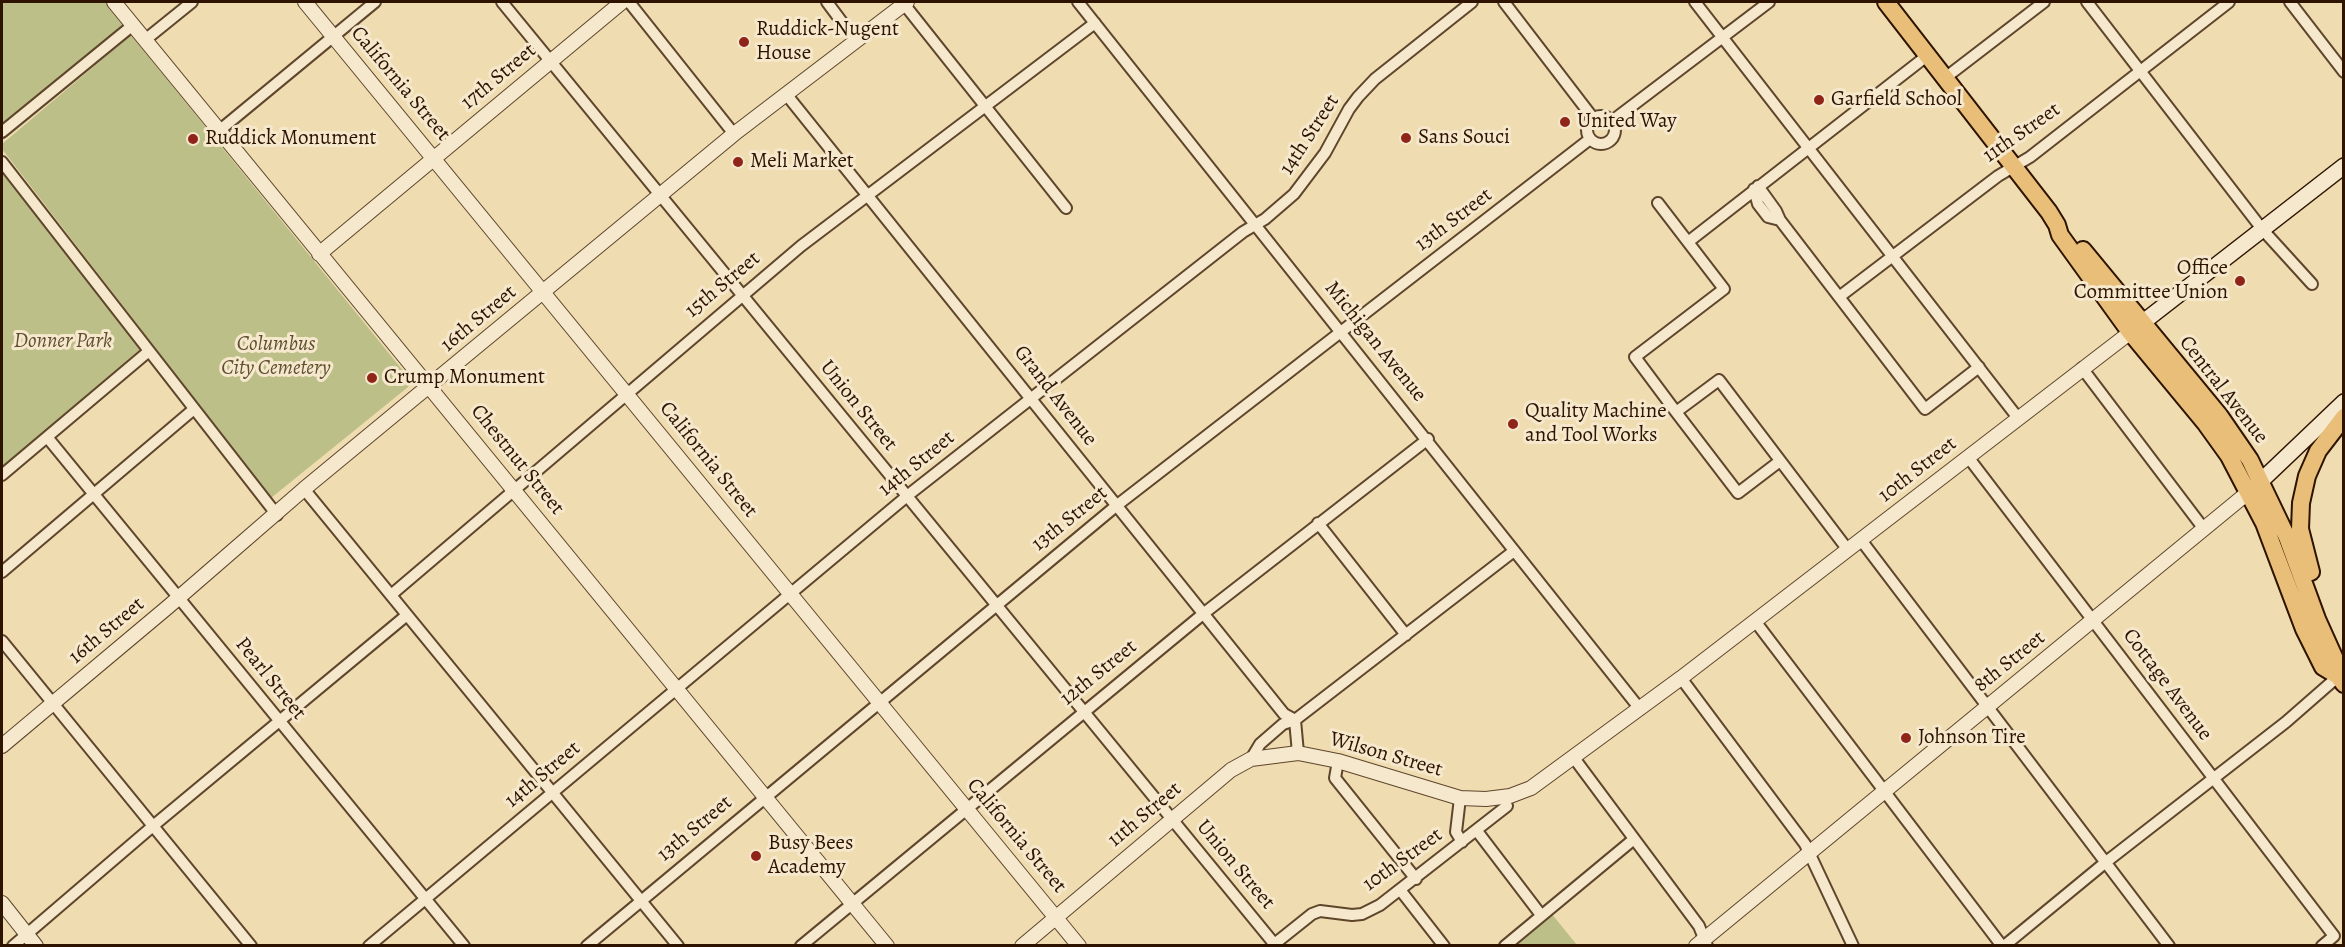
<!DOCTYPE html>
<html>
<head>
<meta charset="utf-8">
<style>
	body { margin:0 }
	#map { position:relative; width:2345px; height:947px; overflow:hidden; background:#efdcb0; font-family:Alegreya,serif }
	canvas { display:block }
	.frame { position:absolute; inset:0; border:3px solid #2d1300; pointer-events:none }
</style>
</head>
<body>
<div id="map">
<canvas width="2345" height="947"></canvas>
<div class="frame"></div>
</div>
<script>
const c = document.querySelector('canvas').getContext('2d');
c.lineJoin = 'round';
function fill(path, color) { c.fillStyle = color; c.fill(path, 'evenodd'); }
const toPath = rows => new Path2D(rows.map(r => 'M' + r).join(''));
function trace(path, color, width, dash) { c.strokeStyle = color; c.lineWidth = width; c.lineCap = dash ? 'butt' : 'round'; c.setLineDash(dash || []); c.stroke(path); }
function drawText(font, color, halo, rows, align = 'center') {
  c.font = font + ' Alegreya,serif'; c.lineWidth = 6; c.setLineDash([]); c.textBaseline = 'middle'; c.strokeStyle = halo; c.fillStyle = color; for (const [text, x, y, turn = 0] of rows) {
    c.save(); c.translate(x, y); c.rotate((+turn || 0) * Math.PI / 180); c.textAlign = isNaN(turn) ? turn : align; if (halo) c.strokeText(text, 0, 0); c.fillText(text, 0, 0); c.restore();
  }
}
fill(toPath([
	[2,2,114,2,133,25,2,132],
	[131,35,413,383,271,498,2,149,2,144],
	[2,162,149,351,2,468],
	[1551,913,1577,945,1512,946]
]), '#bdbf88');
const minor = toPath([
	[502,2,1276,946],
	[629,2,734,134],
	[827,2,856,41],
	[1078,2,1640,709],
	[1504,2,1593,118],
	[1695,2,2018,418],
	[2087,2,2262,229,2312,284],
	[2290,2,2344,72],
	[904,4,1066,208],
	[145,40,192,2],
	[1945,78,2044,2],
	[786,94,1284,714,1295,720],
	'1587 130a14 14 0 1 1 28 0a14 14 0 1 1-28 0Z',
	[1612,121,1769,2],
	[220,130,375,2],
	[2,132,133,25],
	[2,162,277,515],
	[1754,189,1758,204,1768,217,1780,220,1776,211,1758,186],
	[1658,203,1724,289,1635,357,1676,412],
	[1780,220,1925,409,1979,367],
	[1688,242,1928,55],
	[1839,297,1998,176,2030,157,2229,2],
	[2082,368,2204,529],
	[47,437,464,946],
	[1968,457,2334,936,2322,946],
	[1780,461,1738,493,1676,412,1719,380,1848,550],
	[2,475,149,351],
	[304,489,678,946],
	[1318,523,1406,635],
	[1861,540,2169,946],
	[2,572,194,409],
	[391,595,801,246,1095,23],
	[1755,621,2002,946],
	[2,641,251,946],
	[1681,678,1805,844,1853,946],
	[1298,753,1295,720,1514,551],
	[1574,758,1699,926,1707,946],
	[1251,759,1260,744,1283,724,1295,720],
	[1338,761,1335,778,1416,879],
	[1460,798,1456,832,1462,842],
	[1477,831,1541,915],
	[1401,891,1444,946],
	[13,946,153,826,407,615],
	[369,946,912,492,1243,232,1265,219,1294,194,1325,153,1349,109,1358,97,1375,79,1472,2],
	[587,946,1116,506,1590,139],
	[801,946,1203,614,1428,439],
	[1272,946,1312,914,1320,911,1352,915,1362,914,1380,905,1507,806],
	[1505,946,1634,839],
	[2004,946,2106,862,2286,722,2342,673]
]);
const tertiary = toPath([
	[114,2,887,946],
	[305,2,1079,946],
	[319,254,622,2],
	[2,746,169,606,304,489,734,134,907,2],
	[2,903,36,946],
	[1022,946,1231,770,1251,759,1298,753,1338,761,1460,798,1486,799,1510,796,1531,788,1681,678,2136,328],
	[1696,946,2256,486]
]);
const secondary = toPath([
	[2142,323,2344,166],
	[2261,481,2344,402]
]);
const primary = toPath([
	[1886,2,2049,212,2057,225,2060,235,2130,332,2206,424,2229,456,2264,523,2304,629,2323,667,2338,676,2344,684],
	[2083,250,2219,415,2250,460,2287,537,2317,619,2335,659,2338,676],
	[2311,572,2300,529,2301,503,2307,476,2318,451,2344,417]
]);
trace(minor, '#5e452c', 14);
trace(tertiary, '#5e452c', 16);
trace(secondary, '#2d1300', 18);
trace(primary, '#2d1300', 20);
trace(minor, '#f5e8cc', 10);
trace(tertiary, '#f5e8cc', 14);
trace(secondary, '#f5e8cc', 15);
trace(primary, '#e8be78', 16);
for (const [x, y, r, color] of [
	[744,42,6,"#8f2418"],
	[1819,100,6,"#8f2418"],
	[1565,122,6,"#8f2418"],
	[1406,138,6,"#8f2418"],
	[193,139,6,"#8f2418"],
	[738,162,6,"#8f2418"],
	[2240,281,6,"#8f2418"],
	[372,378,6,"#8f2418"],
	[1513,424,6,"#8f2418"],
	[1906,738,6,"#8f2418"],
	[756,856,6,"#8f2418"]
]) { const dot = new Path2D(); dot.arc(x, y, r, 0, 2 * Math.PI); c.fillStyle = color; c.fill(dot); trace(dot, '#f5e8cc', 2); }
drawText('21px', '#2d1300', '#f5e8cc', [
	["Ruddick-Nugent",756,30],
	["House",756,54],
	["Garfield School",1831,100],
	["United Way",1577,122],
	["Sans Souci",1418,138],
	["Ruddick Monument",205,139],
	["Meli Market",750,162],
	["Office",2228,269,"right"],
	["Committee Union",2228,293,"right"],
	["Crump Monument",384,378],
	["Quality Machine",1525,412],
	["and Tool Works",1525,436],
	["Johnson Tire",1918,738],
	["Busy Bees",768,844],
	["Academy",768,868]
], 'left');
drawText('21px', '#2d1300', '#f5e8cc', [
	["17th Street",499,77,-40],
	["California Street",400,84,50],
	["11th Street",2022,133,-35],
	["14th Street",1310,135,-57],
	["13th Street",1454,220,-37],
	["15th Street",723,285,-40],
	["16th Street",479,319,-40],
	["Michigan Avenue",1375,342,51],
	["Central Avenue",2223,390,52],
	["Grand Avenue",1055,396,52],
	["Union Street",858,406,51],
	["Chestnut Street",517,460,51],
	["California Street",708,460,51],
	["14th Street",917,464,-39],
	["10th Street",1918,470,-38],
	["13th Street",1070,519,-39],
	["16th Street",107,631,-40],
	["8th Street",2010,662,-39],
	["12th Street",1099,673,-39],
	["Pearl Street",270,679,51],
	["Cottage Avenue",2167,685,53],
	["Wilson Street",1386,755,16],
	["14th Street",543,775,-40],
	["11th Street",1145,815,-40],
	["13th Street",695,829,-40],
	["California Street",1016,836,50],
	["10th Street",1403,860,-36],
	["Union Street",1235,865,50]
]);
drawText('italic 21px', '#5f4f30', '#f5e8cc', [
	["Donner Park",63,342],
	["Columbus",276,345],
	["City Cemetery",276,369]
]);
</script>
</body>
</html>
